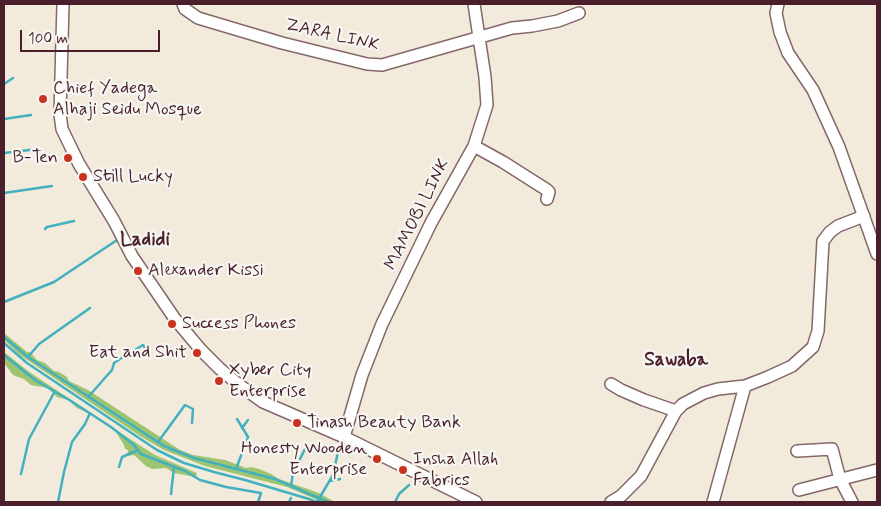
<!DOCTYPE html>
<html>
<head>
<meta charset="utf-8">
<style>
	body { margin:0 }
	#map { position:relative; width:881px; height:506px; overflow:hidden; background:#f2ebdb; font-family:Mynerve,sans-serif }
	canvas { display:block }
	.frame { position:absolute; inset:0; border:5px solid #4a1f2b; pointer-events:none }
	.scale { position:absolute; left:20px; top:30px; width:140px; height:22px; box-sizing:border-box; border:2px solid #4a1f2b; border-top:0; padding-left:6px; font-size:15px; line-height:18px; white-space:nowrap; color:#4a1f2b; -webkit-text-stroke:4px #f6f6f2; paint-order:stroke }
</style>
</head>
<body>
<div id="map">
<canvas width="881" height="506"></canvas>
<div class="frame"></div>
<div class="scale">100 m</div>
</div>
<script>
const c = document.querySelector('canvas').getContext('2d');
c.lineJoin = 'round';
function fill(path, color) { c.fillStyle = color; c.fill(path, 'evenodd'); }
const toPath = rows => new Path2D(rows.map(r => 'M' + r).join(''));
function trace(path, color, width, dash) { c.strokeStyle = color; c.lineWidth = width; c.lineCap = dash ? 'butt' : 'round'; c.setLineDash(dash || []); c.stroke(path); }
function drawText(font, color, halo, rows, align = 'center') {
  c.font = font + ' Mynerve,sans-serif'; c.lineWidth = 4.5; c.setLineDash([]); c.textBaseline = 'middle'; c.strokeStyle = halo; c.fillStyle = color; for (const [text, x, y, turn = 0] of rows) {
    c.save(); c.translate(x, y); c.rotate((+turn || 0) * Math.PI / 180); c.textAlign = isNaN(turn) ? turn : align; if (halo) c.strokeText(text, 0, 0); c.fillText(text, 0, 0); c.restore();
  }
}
fill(toPath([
	[4,333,27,352,30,352,37,360,45,363,54,371,59,372,67,377,69,381,88,390,180,450,193,455,225,460,246,468,251,467,259,469,271,474,279,479,319,493,335,502,322,502,287,487,205,466,164,450,140,436,20,355,4,340],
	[4,352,28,371,113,428,155,455,197,473,196,477,174,473,166,468,152,469,146,466,134,455,127,456,128,450,125,449,124,445,116,432,96,417,77,408,68,400,57,397,48,388,31,385,24,379,13,375,4,363]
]), '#9dc470');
trace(toPath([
	[4,84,13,78],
	[4,119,31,115],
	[4,153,38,149],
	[4,193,52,186],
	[45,229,47,227,74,221],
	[4,302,54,282,117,240],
	[4,337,28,357,164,446,194,458,275,479,328,502],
	[4,343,27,363,157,450,184,463,214,472,245,480,309,499,316,502],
	[4,355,35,380,71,401,111,427,134,445,141,454,185,471,200,480,226,487,261,493,258,502],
	[28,357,39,344,90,308],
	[89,396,112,370,114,363,120,359,143,345,150,355],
	[242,428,248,420],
	[158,442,185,405,193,409,192,423],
	[119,467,122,457,136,451],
	[236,469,248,437,237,419],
	[21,474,29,439,55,391],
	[330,481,340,479],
	[291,486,293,473,306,447,305,444],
	[171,494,174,467],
	[58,502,64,472,72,442,85,424,90,413],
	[289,502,291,498],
	[317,502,333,475,338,452],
	[395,502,399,494,409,485]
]), '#42b0be', 2.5);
const minor = toPath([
	[63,4,60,114,62,129,79,164,114,221,132,256,175,319,201,350,220,369,238,384,263,402,344,437,476,502],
	[183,4,185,9,198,18,282,43,367,64,382,65,512,28,532,26,558,21,579,13],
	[778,4,776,13,780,32,788,53,813,90,839,147,877,254],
	[474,146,503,162,547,190,549,192,547,199],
	[611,384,621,390,644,400,676,411],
	[344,437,362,375,382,324,431,223,474,146,487,105,485,77,474,4],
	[797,451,832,449,840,479,852,502],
	[799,490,877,470],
	[611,502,621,496,641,476,676,411,683,404,704,393,718,389,745,386,768,377,792,366,813,347,818,331,823,241,830,232,838,226,864,216],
	[713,502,745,386]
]);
trace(minor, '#856669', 14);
trace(minor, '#fff', 11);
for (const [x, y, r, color] of [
	[43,99,5,"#c8321e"],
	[68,158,5,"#c8321e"],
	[83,177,5,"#c8321e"],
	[138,271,5,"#c8321e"],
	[172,324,5,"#c8321e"],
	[197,353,5,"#c8321e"],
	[219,381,5,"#c8321e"],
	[297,423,5,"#c8321e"],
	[377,459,5,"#c8321e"],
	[403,470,5,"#c8321e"]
]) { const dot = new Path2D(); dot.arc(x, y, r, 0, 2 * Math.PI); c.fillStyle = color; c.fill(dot); trace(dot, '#f6f6f2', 2); }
drawText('18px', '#4a1f2b', '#f6f6f2', [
	["ZARA LINK",332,36,13],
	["MAMOBI LINK",418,215,-63]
]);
drawText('18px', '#4a1f2b', '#f6f6f2', [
	["Chief Yadega",53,89],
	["Alhaji Seidu Mosque",53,110],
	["B-Ten",58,158,"right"],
	["Still Lucky",93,177],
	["Alexander Kissi",148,271],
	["Success Phones",182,324],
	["Eat and Shit",187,353,"right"],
	["Xyber City",229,371],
	["Enterprise",229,392],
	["Tinash Beauty Bank",307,423],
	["Honesty Wooden",367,449,"right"],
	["Enterprise",367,470,"right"],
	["Insha Allah",413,460],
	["Fabrics",413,481]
], 'left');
drawText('bold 19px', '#4a1f2b', '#f6f6f2', [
	["Ladidi",145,241],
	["Sawaba",676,361]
]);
</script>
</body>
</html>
